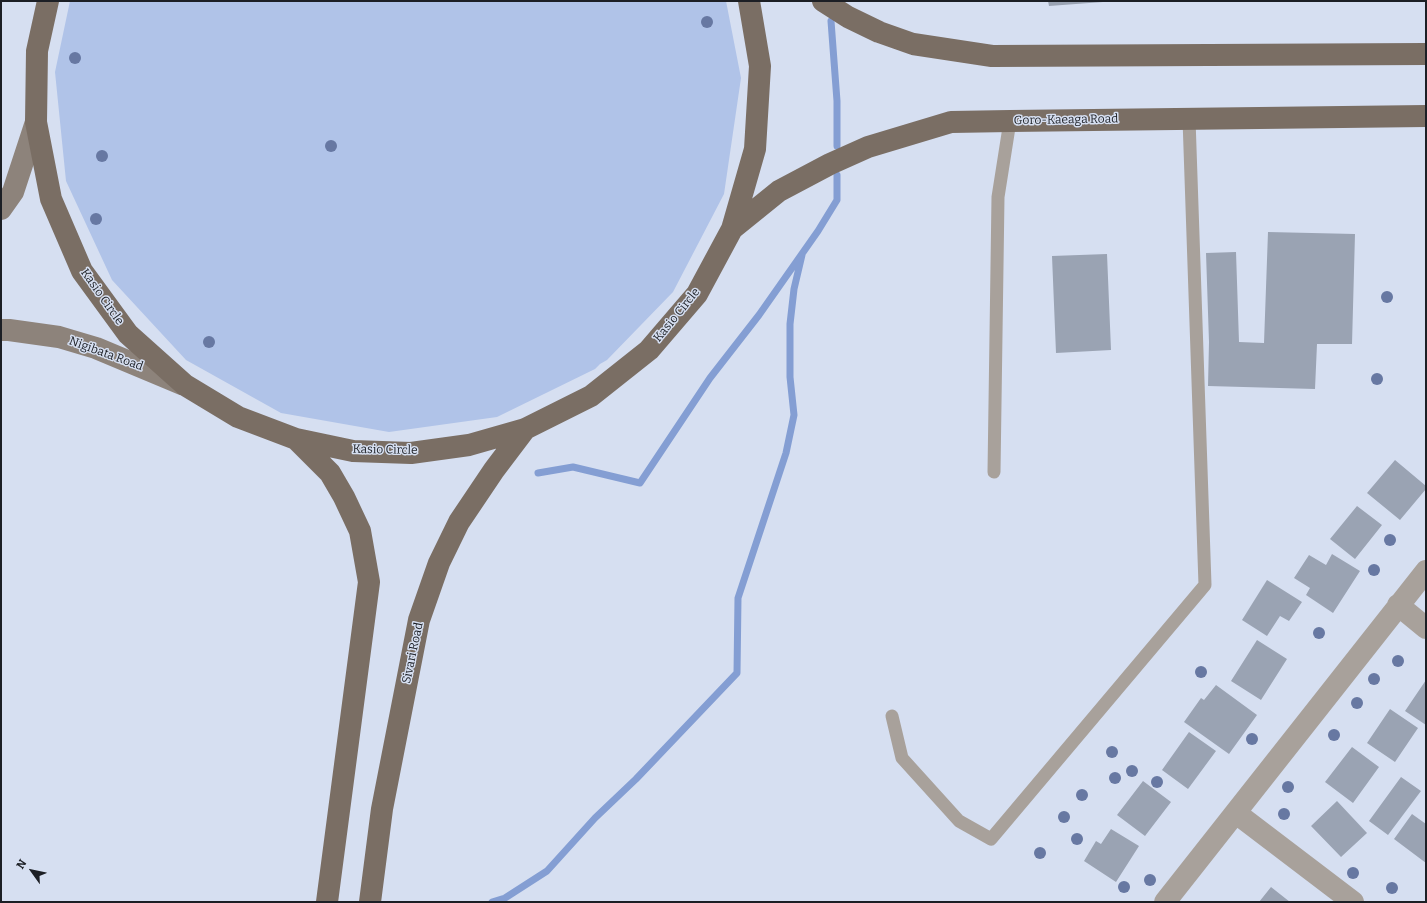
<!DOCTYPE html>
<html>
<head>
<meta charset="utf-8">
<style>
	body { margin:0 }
	#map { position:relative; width:1427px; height:903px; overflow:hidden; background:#d6dff1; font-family:Bitter,serif }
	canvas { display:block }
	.frame { position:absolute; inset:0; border:2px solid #1c1f25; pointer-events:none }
	.north { position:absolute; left:12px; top:851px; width:40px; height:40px; -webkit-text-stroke:3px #d6dff1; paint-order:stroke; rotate:303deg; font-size:11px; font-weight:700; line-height:16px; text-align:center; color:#1c1f25 }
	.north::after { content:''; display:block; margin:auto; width:14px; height:18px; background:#1c1f25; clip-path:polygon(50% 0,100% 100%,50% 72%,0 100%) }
</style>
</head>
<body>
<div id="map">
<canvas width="1427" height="903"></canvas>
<div class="frame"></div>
<div class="north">N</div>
</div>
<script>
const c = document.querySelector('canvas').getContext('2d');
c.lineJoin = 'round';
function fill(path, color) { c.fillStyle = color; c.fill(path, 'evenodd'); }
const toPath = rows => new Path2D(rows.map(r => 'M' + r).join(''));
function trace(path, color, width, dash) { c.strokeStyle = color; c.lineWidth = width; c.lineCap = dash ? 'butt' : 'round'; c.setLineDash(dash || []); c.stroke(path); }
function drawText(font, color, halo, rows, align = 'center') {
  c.font = font + ' Bitter,serif'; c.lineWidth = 3; c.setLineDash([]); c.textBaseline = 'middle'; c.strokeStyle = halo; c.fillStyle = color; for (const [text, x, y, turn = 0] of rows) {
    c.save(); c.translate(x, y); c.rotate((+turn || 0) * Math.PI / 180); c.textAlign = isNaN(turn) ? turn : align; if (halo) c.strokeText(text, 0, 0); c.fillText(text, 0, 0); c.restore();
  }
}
fill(toPath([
	[70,1,726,1,741,78,724,194,673,292,607,360,600,364,595,369,497,417,389,432,281,413,186,360,112,280,66,181,55,72]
]), '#b0c3e8');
trace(toPath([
	[831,21,837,101,837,146],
	[538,473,573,467,640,483,710,378,759,315,818,231,837,200,837,175],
	[492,902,505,898,547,871,595,818,636,779,737,673,738,598,786,453,794,415,790,377,790,324,794,289,802,255]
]), '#849ed3', 7);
fill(toPath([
	[1048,1,1103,1,1103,2,1049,6],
	[1268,232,1355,234,1352,344,1317,344,1315,389,1208,386,1209,342,1206,253,1236,252,1239,342,1264,343],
	[1107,254,1111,350,1056,353,1052,256],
	[1395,460,1426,486,1426,489,1400,520,1367,493],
	[1357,506,1382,525,1355,559,1330,539],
	[1332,554,1360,571,1333,613,1306,595,1310,588,1294,578,1309,555,1326,565],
	[1267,580,1302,602,1289,621,1280,616,1267,636,1242,620],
	[1257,640,1287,659,1261,700,1231,681],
	[1426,680,1426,725,1405,711],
	[1216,685,1257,715,1229,754,1184,722,1201,698,1204,700],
	[1390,709,1418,728,1395,762,1367,743],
	[1189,732,1216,751,1188,789,1162,770],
	[1352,747,1379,767,1353,803,1325,782],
	[1401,777,1421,791,1388,835,1369,821],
	[1143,781,1171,802,1145,836,1117,815],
	[1337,801,1367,833,1341,857,1311,826],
	[1412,814,1426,824,1426,863,1394,839],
	[1111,829,1139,846,1116,882,1084,861,1096,841,1101,844],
	[1271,887,1290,902,1259,902]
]), '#9aa3b3');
trace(toPath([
	[994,472,998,197,1010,121],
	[892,716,902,758,959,821,991,839,1205,585,1189,119]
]), '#a8a19b', 13);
trace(toPath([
	[1398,605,1426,628],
	[1236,813,1353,902],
	[1165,902,1426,571]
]), '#a8a19b', 22);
trace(toPath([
	[1,209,13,192,36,122],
	[1,330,9,330,59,337,96,348,182,384]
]), '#8d837b', 22);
trace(toPath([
	[48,1,37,51,36,122,51,199,82,271,128,334,185,385,238,417,296,439,353,451,411,453,469,445,525,429,591,396,649,350,697,294,732,229,755,149,760,66,749,1],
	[823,1,848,17,879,32,913,44,992,56,1426,54],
	[732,229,779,191,830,164,868,147,951,122,1010,121,1426,116],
	[296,439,330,473,344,497,360,531,369,582,327,902],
	[370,902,382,809,419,620,439,563,459,522,494,470,525,429]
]), '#7a6e64', 22);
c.fillStyle = '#6778a2';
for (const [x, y] of [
	[707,22],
	[75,58],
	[331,146],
	[102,156],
	[96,219],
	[1387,297],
	[209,342],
	[1377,379],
	[1390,540],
	[1374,570],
	[1319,633],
	[1398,661],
	[1201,672],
	[1374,679],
	[1357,703],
	[1334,735],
	[1252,739],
	[1112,752],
	[1132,771],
	[1115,778],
	[1157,782],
	[1288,787],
	[1082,795],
	[1284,814],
	[1064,817],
	[1077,839],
	[1040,853],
	[1353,873],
	[1150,880],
	[1124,887],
	[1392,888]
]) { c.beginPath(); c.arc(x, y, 6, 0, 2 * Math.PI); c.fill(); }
drawText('12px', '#1c1f25', '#d6dff1', [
	["Goro-Kaeaga Road",1066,120,-1],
	["Kasio Circle",102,297,55],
	["Kasio Circle",677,315,-51],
	["Nigibata Road",106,354,20],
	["Kasio Circle",385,450,1],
	["Sivari Road",413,653,-78]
]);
</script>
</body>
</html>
